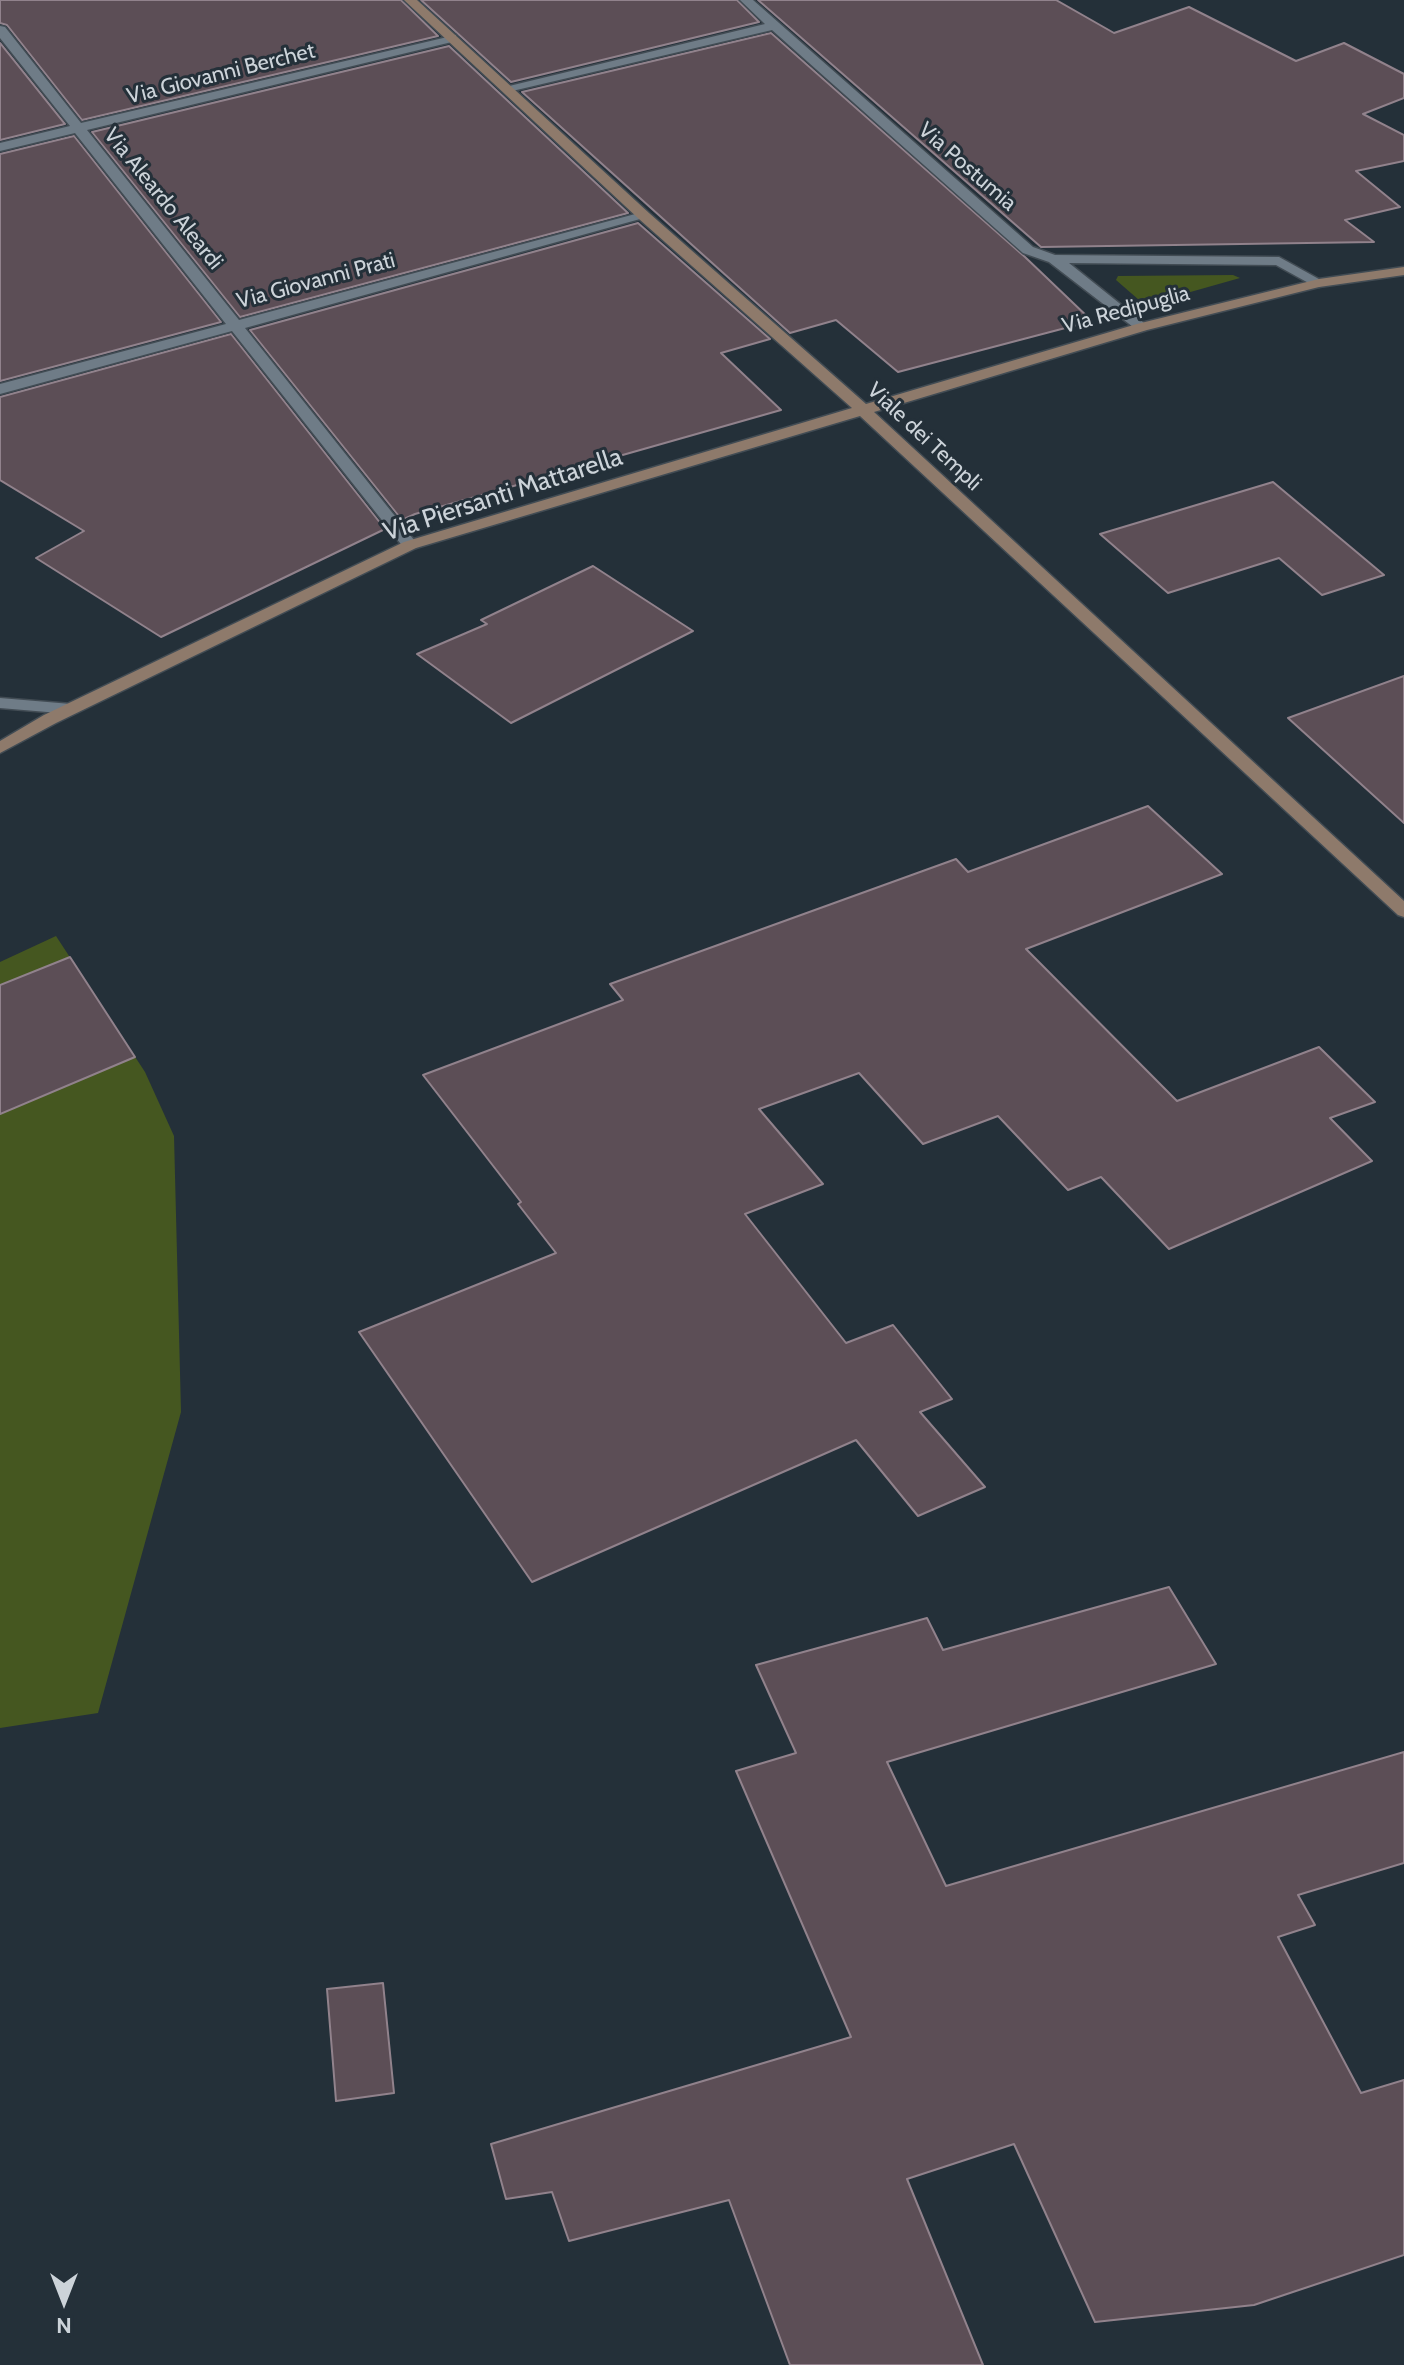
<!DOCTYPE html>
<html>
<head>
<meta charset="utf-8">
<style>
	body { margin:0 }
	#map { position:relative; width:1404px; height:2365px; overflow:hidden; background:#243039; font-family:Cabin,sans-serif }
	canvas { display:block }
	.north { position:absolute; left:24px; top:2261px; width:80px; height:80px; -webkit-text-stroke:6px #243039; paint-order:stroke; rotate:180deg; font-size:22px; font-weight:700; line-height:32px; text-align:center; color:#ccd3d9 }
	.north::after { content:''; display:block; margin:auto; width:28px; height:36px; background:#ccd3d9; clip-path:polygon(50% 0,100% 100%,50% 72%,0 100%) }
</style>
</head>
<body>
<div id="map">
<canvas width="1404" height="2365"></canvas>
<div class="north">N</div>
</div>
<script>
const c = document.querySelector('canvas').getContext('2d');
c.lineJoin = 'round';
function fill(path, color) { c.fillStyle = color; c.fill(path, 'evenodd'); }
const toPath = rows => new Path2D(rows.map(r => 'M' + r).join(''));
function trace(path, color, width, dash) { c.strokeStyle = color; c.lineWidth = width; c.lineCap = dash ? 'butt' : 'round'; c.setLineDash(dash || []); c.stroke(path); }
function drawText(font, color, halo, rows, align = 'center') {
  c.font = font + ' Cabin,sans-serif'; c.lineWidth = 6; c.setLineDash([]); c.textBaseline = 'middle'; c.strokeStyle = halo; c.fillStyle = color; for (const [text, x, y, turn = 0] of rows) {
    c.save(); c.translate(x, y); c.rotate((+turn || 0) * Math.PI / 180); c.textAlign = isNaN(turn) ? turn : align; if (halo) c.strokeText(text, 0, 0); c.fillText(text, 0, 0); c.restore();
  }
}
fill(toPath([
	[1233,275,1240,278,1148,304,1139,300,1116,280,1118,276],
	[56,936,145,1072,174,1136,181,1412,98,1713,0,1728,0,962]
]), '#455720');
const building = toPath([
	[0,0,401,0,438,36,82,120,7,25,0,23,0,0],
	[421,0,737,0,759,22,511,82,421,0],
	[758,0,1056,0,1114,33,1189,7,1296,61,1344,43,1404,74,1404,98,1363,114,1404,135,1404,161,1356,171,1400,207,1345,220,1374,242,1041,247,758,0],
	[771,33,1025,257,1092,321,898,372,836,320,790,333,522,92,771,33],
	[0,43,65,124,0,140,0,43],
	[449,46,628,213,240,317,92,132,449,46],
	[74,136,221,322,0,381,0,154,74,136],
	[638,223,770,339,721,353,781,410,415,514,402,520,250,330,638,223],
	[231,334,385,529,161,637,36,558,84,531,0,480,0,397,231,334],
	[1273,482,1384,575,1322,595,1279,558,1168,593,1100,534,1273,482],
	[593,566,693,631,511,723,417,654,487,624,481,620,593,566],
	[1404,676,1404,823,1288,718,1404,676],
	[1148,806,1222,874,1026,949,1177,1101,1319,1047,1375,1102,1330,1118,1372,1161,1169,1249,1101,1177,1068,1190,998,1116,923,1144,859,1073,759,1109,823,1184,745,1214,846,1343,893,1325,952,1399,920,1412,985,1487,918,1516,856,1440,532,1582,359,1332,556,1253,518,1204,521,1202,423,1075,623,1000,610,984,956,859,968,872,1148,806],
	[70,957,135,1057,0,1114,0,985,70,957],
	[1169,1587,1216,1664,887,1762,946,1886,1404,1752,1404,1863,1298,1895,1315,1925,1278,1937,1361,2093,1404,2080,1404,2255,1254,2305,1095,2322,1014,2144,907,2179,983,2365,790,2365,729,2200,569,2241,552,2192,506,2199,491,2144,851,2037,736,1771,796,1753,756,1665,927,1618,943,1650,1169,1587],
	[383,1983,394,2093,336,2101,327,1989,383,1983]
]);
fill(building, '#5c4e56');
trace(building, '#91828c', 2);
const street = toPath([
	[740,0,753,0,1033,247,1055,255,1279,257,1326,283,1319,287,1314,286,1276,265,1069,263,1149,327,1142,331,1137,330,1049,262,1023,253,772,30,508,92,501,88,765,24,740,0],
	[0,26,5,27,81,123,456,35,456,41,87,130,239,320,639,213,651,216,245,328,418,545,416,548,404,548,232,331,0,394,0,384,226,324,75,133,0,151,0,143,70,126,0,38,0,26],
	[0,698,71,704,80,709,71,714,0,708,0,698]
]);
const secondary = toPath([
	[404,0,417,0,649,213,866,404,1137,324,1319,279,1404,267,1404,275,1319,287,1147,330,874,412,1404,901,1404,917,1398,915,860,416,416,548,56,723,0,753,0,741,44,715,404,542,852,408,639,219,404,0]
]);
trace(street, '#424c54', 3);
trace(secondary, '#424c54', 3);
fill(street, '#6f7c87');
fill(secondary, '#8e7a6b');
drawText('22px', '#ccd3d9', '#243039', [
	["Via Giovanni Berchet",221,74,-14],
	["Via Postumia",967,167,41],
	["Via Aleardo Aleardi",163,199,51],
	["Via Giovanni Prati",316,281,-15],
	["Via Redipuglia",1126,310,-15],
	["Viale dei Templi",924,437,43]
]);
drawText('26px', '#ccd3d9', '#243039', [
	["Via Piersanti Mattarella",503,495,-18]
]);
</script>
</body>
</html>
